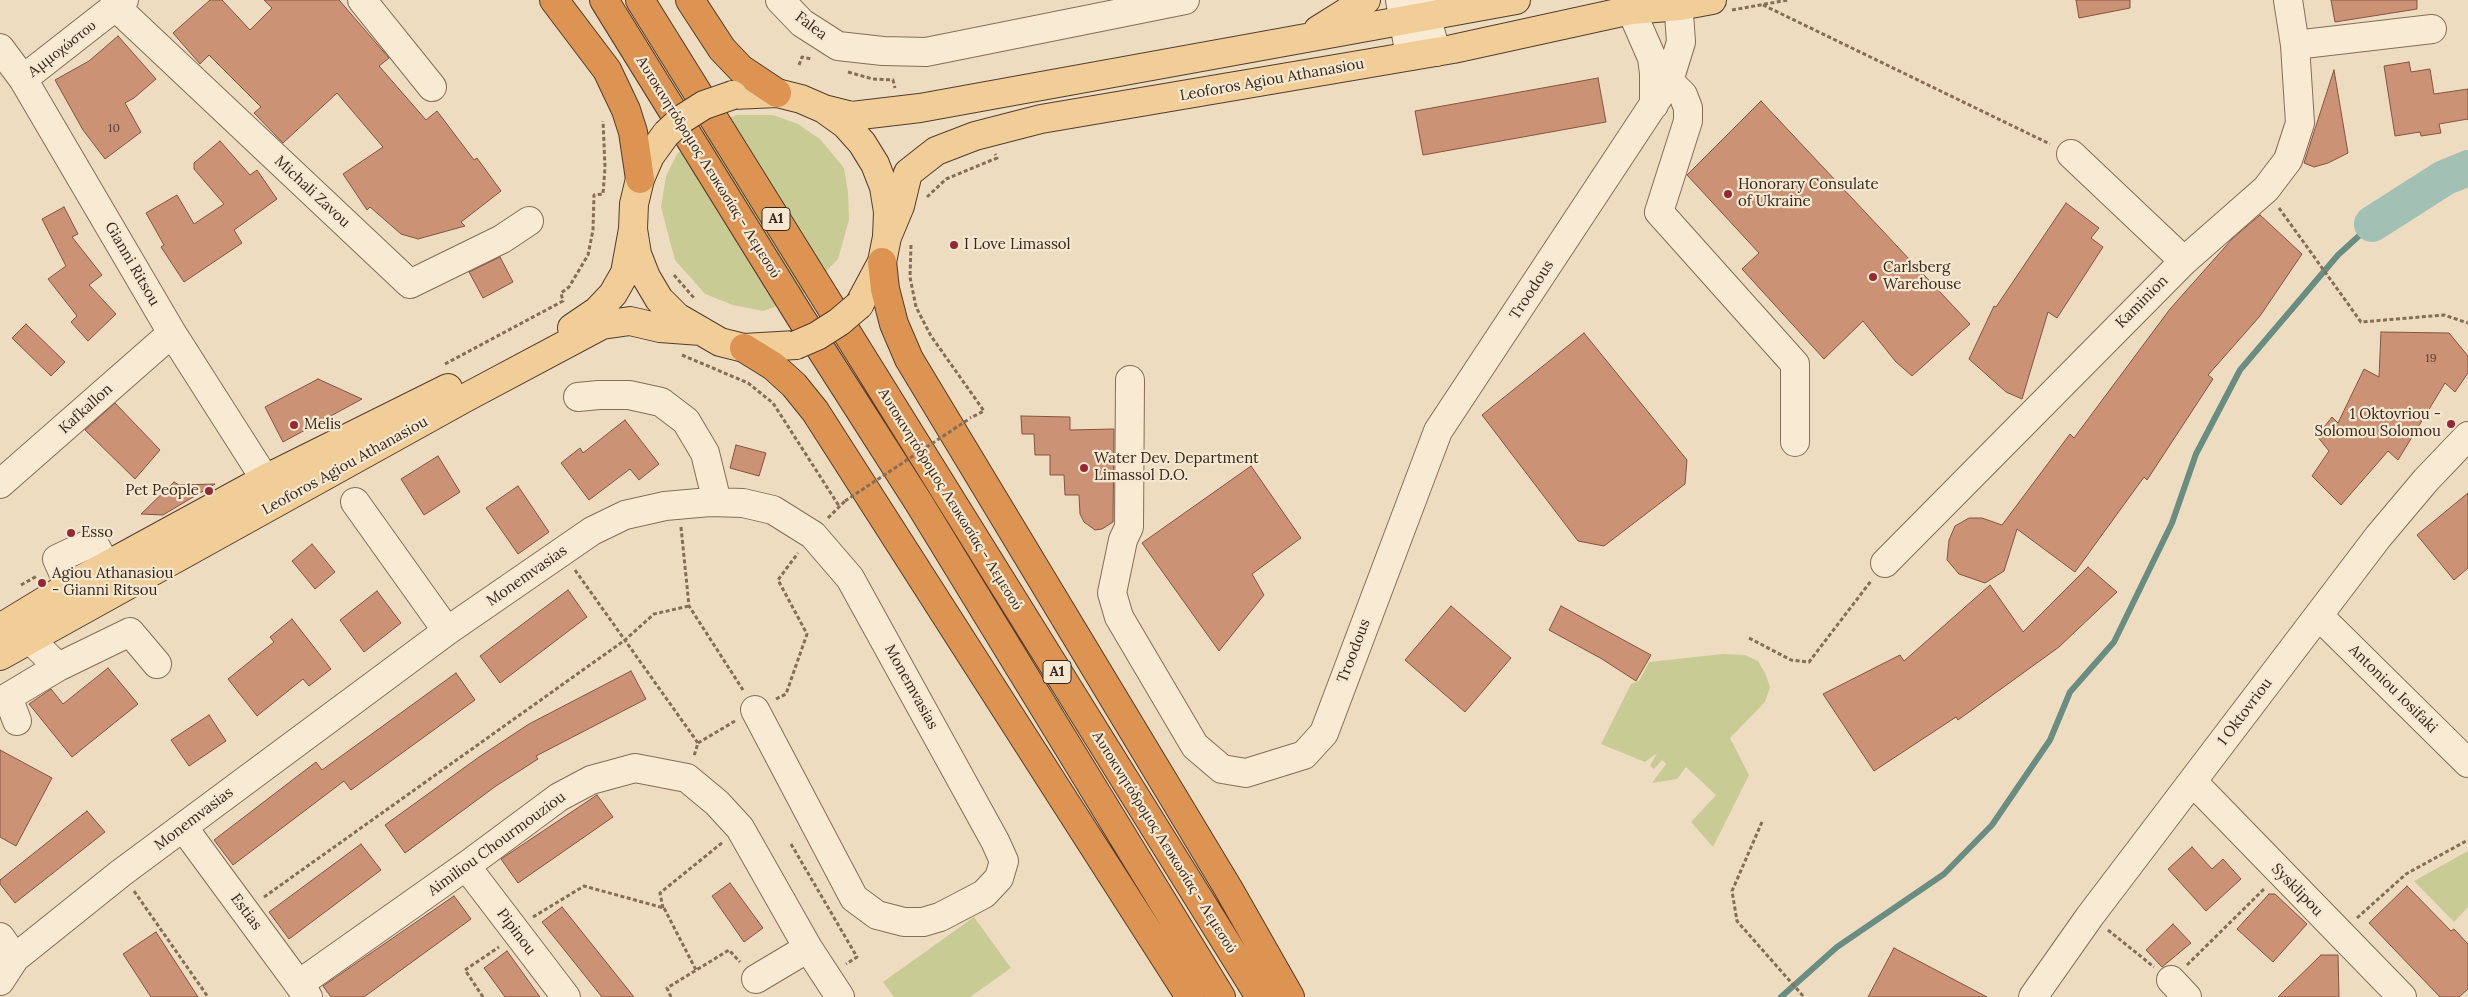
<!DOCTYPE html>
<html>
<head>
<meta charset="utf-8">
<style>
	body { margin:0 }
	canvas { display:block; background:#eddcc0 }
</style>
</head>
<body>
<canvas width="2468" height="997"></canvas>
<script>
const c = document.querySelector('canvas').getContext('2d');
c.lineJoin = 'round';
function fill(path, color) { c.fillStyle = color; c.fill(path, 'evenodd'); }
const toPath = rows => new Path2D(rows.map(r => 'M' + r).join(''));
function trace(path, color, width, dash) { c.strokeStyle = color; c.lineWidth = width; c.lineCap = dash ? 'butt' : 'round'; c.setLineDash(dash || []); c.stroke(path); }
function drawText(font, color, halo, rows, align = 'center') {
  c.font = font + ' Lora,serif'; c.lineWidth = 4.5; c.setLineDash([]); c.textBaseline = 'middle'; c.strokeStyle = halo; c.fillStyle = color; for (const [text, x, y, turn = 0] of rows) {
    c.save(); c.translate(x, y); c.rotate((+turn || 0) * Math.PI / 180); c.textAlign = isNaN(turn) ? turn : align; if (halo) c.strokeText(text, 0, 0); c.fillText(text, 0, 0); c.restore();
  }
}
fill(toPath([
	[736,115,773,115,798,124,820,139,844,168,848,192,849,220,838,259,807,291,783,304,763,311,733,305,705,294,675,260,661,207,666,176,677,154,702,131],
	[1723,654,1745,655,1758,661,1765,673,1770,687,1765,702,1730,738,1749,775,1713,847,1691,822,1716,795,1686,767,1677,779,1652,783,1666,764,1662,760,1654,769,1650,766,1657,753,1645,762,1601,744,1631,684,1639,681,1649,662],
	[2468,851,2468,907,2454,922,2414,881],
	[974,917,1011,968,970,997,894,997,883,982]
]), '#c9cb95');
trace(toPath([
	[1781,997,1837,947,1944,874,1992,825,2050,740,2070,692,2114,642,2172,523,2196,454,2240,370,2338,255,2372,224]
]), '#6a8d82', 6);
trace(toPath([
	[2372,224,2444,178,2468,168]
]), '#a3c0b5', 36);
const building = toPath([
	[210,0,222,0,250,30,272,8,264,0,339,0,389,58,379,66,426,120,437,111,474,160,477,158,501,191,461,222,465,226,418,239,401,234,370,207,367,210,343,174,383,147,337,93,283,143,254,113,261,107,209,55,200,64,173,33,210,0],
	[2076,0,2130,0,2130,8,2079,18,2076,0],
	[2331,0,2417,0,2417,9,2335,22,2331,0],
	[118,36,156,79,134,98,125,103,141,132,105,159,83,130,55,80,89,61,118,36],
	[2409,62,2411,72,2430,69,2434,94,2468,89,2468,119,2439,124,2441,133,2421,136,2420,132,2395,136,2384,66,2409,62],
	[2334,70,2348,153,2328,163,2314,167,2304,163,2334,70],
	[1598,78,1606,122,1423,155,1415,111,1598,78],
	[1761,101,1970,324,1912,376,1896,362,1863,321,1824,359,1742,269,1759,253,1687,175,1761,101],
	[220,141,250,175,257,170,277,199,234,230,242,243,184,282,161,247,164,245,146,213,177,195,194,224,224,204,194,169,194,163,220,141],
	[2066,203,2099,228,2091,238,2103,247,2057,318,2048,312,2022,399,2006,392,1969,359,1994,306,1996,307,2066,203],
	[64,207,78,234,72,237,102,275,89,285,116,314,88,341,71,322,77,316,48,279,66,266,42,219,64,207],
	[2260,215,2302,254,2260,316,2208,375,2213,379,2147,480,2144,477,2075,572,2017,529,2004,571,1985,583,1959,574,1947,560,1949,540,1955,526,1969,518,1982,518,2002,525,2070,434,2074,438,2170,309,2233,238,2260,215],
	[500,257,513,282,483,298,469,272,500,257],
	[26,324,65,362,51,376,12,338,26,324],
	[2381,332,2449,333,2468,356,2468,373,2455,392,2445,383,2398,460,2388,451,2341,505,2312,476,2329,451,2317,436,2332,417,2338,423,2364,369,2379,377,2381,332],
	[1584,333,1687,460,1685,484,1604,546,1578,541,1482,415,1584,333],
	[318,379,362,399,283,442,265,407,318,379],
	[115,403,160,450,135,479,85,430,115,403],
	[1021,416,1070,417,1070,430,1114,429,1113,522,1102,529,1095,530,1084,522,1080,514,1079,495,1065,495,1064,475,1050,475,1050,455,1035,455,1034,434,1022,434,1021,416],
	[625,420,659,464,639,480,630,469,589,500,561,463,580,448,583,453,625,420],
	[736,445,766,453,759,476,730,468,736,445],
	[438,456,460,492,424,515,401,479,438,456],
	[1251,466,1301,538,1252,574,1264,595,1219,651,1142,543,1251,466],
	[174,482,179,485,215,484,163,515,141,514,174,482],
	[518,486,549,532,518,554,486,508,518,486],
	[2468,493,2468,568,2454,580,2417,535,2468,493],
	[312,544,335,572,315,589,292,561,312,544],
	[2088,567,2117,592,2059,647,1958,720,1956,717,1874,771,1823,694,1900,655,1904,661,1990,585,2023,632,2088,567],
	[568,590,587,617,500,683,480,656,568,590],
	[377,591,401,623,364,652,340,620,377,591],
	[1451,606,1511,658,1465,712,1405,660,1451,606],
	[1561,606,1651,655,1636,681,1602,659,1549,630,1561,606],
	[292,619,331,669,309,686,303,679,257,716,228,679,274,642,270,637,292,619],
	[108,668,138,704,72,757,29,704,51,689,63,704,108,668],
	[631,671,646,699,536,756,538,759,496,786,405,853,385,825,479,757,529,724,631,671],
	[456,673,475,700,351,790,344,781,233,865,214,840,316,762,322,770,456,673],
	[209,715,226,741,189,766,171,740,209,715],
	[0,750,52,778,16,846,0,837,0,750],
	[597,795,613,817,518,883,501,859,597,795],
	[87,811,105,832,15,903,0,884,0,880,87,811],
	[361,844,381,870,289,939,269,912,361,844],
	[2192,847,2212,869,2223,859,2241,879,2206,911,2168,869,2192,847],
	[730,883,763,928,744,942,712,896,730,883],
	[2407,886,2451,931,2454,929,2468,944,2468,989,2459,997,2440,997,2369,923,2407,886],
	[2269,894,2275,894,2307,924,2273,962,2237,929,2269,894],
	[454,896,471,919,364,997,331,997,323,986,454,896],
	[562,907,634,997,602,997,542,922,562,907],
	[2173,924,2191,943,2162,967,2146,950,2173,924],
	[156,932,198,997,151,997,123,954,156,932],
	[1894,948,1987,997,1868,997,1894,948],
	[507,951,540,997,505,997,484,968,507,951],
	[2321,955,2338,955,2339,997,2278,997,2321,955]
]);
fill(building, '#cb9276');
trace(building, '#85543e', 1);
const minor = toPath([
	[362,0,432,87],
	[780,0,802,23,838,46,883,51,926,52,1185,0],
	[1400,0,1410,56],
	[1422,0,1436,52],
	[116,7,410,284,502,239,529,221],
	[1631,10,1652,58,1654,73,1654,105],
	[2295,45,2432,29],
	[0,48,23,79,172,333,265,479],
	[23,79,124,0],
	[1669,81,1683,95,1688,108,1688,121,1659,212,1795,364,1795,442],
	[2071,154,2184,261],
	[1130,380,1129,527,1123,540,1112,593,1119,617,1195,746,1222,769,1246,773,1304,755,1324,733,1438,431,1669,81,1681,42,1678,0],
	[578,397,599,395,629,395,661,402,686,421,705,453,717,502],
	[0,484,172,333],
	[355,502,447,631],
	[1885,563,2184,261,2266,189,2288,160,2300,123,2295,45,2288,0],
	[69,586,57,559,93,542,106,565],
	[2319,616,2468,763],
	[30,639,58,667,130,632,157,664],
	[17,721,8,697,58,667],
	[2193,782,2402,997],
	[183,827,308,997],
	[466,866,566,997],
	[0,937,15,958],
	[756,979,808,948],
	[2171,980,2187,997],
	[0,981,15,958,121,873,447,631,592,531,625,515,665,506,710,502,743,503,773,510,813,535,850,578,995,841,1004,861,999,878,984,894,940,917,923,922,904,922,877,915,854,898,755,710],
	[299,984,466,866,559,797,591,780,635,768,687,778,717,803,740,828,808,948,840,997],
	[2033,997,2090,916,2378,537,2426,480,2468,436]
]);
const major = toPath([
	[1318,30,1366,0],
	[733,95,777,93,801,99,824,109,845,124,862,143,875,164,884,187,888,212,887,237,882,262,859,305],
	[824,109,852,116,920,108,1516,0],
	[666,134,650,156,640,179,634,204,633,229,637,254,646,277,659,299,677,317,720,342,744,348,796,345],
	[887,237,900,206,908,173,936,151,975,136,1041,119,1453,49,1631,10,1680,6,1712,0],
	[572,328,597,311,613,294,625,273,633,229],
	[0,628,69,586,265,479,448,388],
	[0,656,465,398,602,325,630,321,660,328,701,331]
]);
const highway = toPath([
	[554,0,607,70,626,110,633,132,640,179],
	[604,0,801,318,919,503,1221,997],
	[640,0,1260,997],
	[690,0,722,49,741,69,777,93],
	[882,262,885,289,894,324,909,359,1228,888,1290,997],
	[744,348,773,366,794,385,815,411,1190,997]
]);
trace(minor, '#866d58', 30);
trace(major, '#543c2d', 30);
trace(highway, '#543c2d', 30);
trace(toPath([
	[1763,5,2050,144],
	[1732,10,1788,0],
	[799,65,802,57,812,59],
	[848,72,873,79,893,80,895,88],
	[927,197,946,179,997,158,995,154],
	[2279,208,2361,322,2444,315,2468,323],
	[911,245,910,277,916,307,931,336,984,411,970,418],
	[674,275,694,298],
	[682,355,748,383,773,403,839,506],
	[445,364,563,301,561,293,569,287,588,255,593,230,594,195,603,194,605,167,603,121],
	[828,518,845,501],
	[681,527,689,606,743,690],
	[575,570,698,743,694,756],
	[21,585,37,576],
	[1749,638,1791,660,1809,662,1871,581],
	[776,699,786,694,807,634,778,580,798,553],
	[698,743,735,721],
	[1762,822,1732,891,1737,921,1804,997],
	[791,844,857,957,846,964],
	[134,891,208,997],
	[264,897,625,640,654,614,689,606],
	[663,908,660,893,723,842],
	[533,917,584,886,664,908,696,970],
	[2357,918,2406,874,2468,840],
	[2108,930,2154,967],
	[2187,965,2264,889],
	[483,997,465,970,499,947],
	[671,997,667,988,729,950,740,962]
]), '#866d58', 3, [4, 2.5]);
trace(minor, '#f8ead3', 28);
trace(major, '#f1ce98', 28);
trace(highway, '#dd9351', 28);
const majorBridge = toPath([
	[666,134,682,119,704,105,733,95],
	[796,345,817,336,839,322,859,305]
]);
trace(majorBridge, '#543c2d', 30, []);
trace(toPath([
	[845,501,969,419]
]), '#866d58', 3, [4, 2.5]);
trace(majorBridge, '#f1ce98', 28);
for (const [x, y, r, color] of [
	[1728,194,5,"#952933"],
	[954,245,5,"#952933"],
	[1873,277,5,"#952933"],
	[2451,424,5,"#952933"],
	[294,425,5,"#952933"],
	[1084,468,5,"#952933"],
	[209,491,5,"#952933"],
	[71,533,5,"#952933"],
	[42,583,5,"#952933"]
]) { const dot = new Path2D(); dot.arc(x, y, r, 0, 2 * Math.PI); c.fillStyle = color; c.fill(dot); trace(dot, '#f5e7d0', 2); }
drawText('12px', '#5b4233', null, [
	["10",114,129],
	["19",2431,359]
]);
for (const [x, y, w] of [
	[776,219,28],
	[1057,672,28]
]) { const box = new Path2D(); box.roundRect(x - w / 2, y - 11.5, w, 23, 4); c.fillStyle = '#f5e7d0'; c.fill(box); trace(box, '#36271d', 1); }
drawText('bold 14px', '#36271d', null, [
	["A1",776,219],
	["A1",1057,672]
]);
drawText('15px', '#36271d', '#f5e7d0', [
	["Falea",811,26,37],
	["Αμμοχώστου",62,49,-38],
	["Leoforos Agiou Athanasiou",1272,80,-10],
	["Αυτοκινητόδρομος Λευκωσίας - Λεμεσού",708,167,58],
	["Michali Zavou",312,192,43],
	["Gianni Ritsou",132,264,60],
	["Troodous",1532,290,-57],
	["Kaminion",2142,302,-45],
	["Kafkallon",86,409,-42],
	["Leoforos Agiou Athanasiou",345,466,-29],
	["Αυτοκινητόδρομος Λευκωσίας - Λεμεσού",950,499,58],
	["Monemvasias",527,576,-35],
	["Troodous",1354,651,-69],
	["Monemvasias",911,687,61],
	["Antoniou Iosifaki",2393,689,45],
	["1 Oktovriou",2245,712,-53],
	["Monemvasias",194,819,-37],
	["Αυτοκινητόδρομος Λευκωσίας - Λεμεσού",1164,842,58],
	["Aimiliou Chourmouziou",497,844,-36],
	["Sysklipou",2297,890,46],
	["Estias",246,912,53],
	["Pipinou",516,932,53]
]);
drawText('15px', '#36271d', '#f5e7d0', [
	["Honorary Consulate",1738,185],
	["of Ukraine",1738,202],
	["I Love Limassol",964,245],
	["Carlsberg",1883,268],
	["Warehouse",1883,285],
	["1 Oktovriou -",2441,415,"right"],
	["Solomou Solomou",2441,432,"right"],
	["Melis",304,425],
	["Water Dev. Department",1094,459],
	["Limassol D.O.",1094,476],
	["Pet People",199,491,"right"],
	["Esso",81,533],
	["Agiou Athanasiou",52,574],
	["- Gianni Ritsou",52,591]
], 'left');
</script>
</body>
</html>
